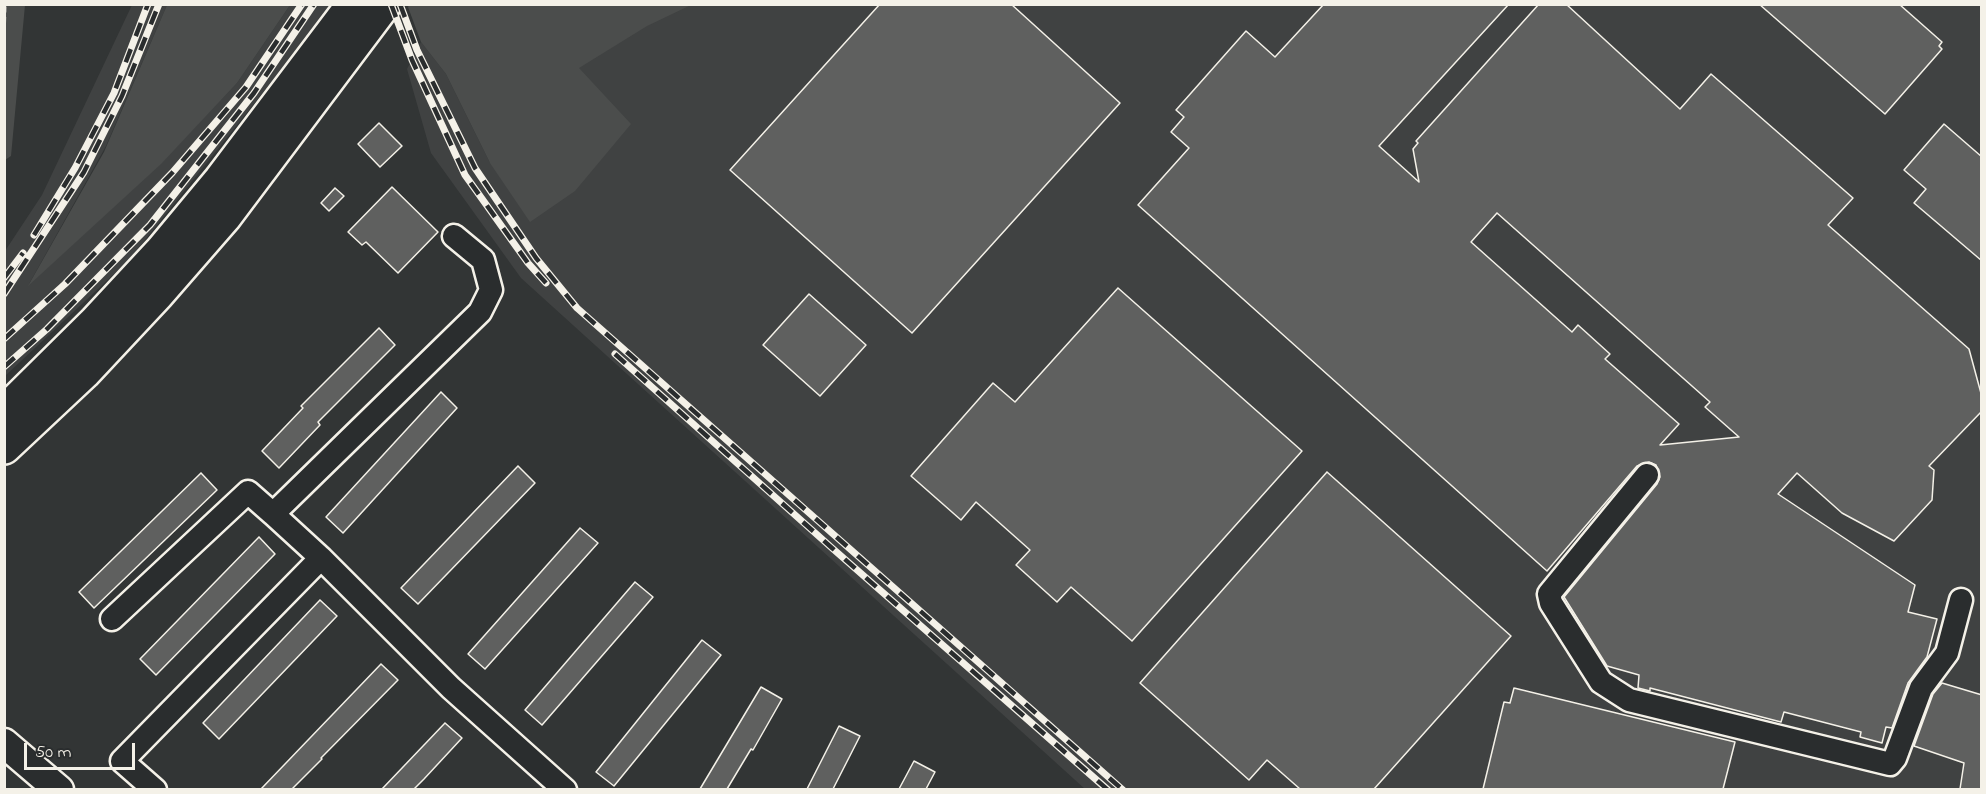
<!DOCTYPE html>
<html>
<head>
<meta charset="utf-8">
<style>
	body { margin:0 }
	#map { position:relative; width:1986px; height:794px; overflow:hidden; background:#323535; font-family:"Indie Flower",sans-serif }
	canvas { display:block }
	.frame { position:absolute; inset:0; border:6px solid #f4f1e8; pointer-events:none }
	.scale { position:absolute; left:24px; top:743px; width:111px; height:27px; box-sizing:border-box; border:3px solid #f4f1e8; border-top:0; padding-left:8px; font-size:18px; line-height:21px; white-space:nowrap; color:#f4f1e8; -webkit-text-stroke:4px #2a2d2e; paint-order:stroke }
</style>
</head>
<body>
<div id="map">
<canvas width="1986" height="794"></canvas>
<div class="frame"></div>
<div class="scale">50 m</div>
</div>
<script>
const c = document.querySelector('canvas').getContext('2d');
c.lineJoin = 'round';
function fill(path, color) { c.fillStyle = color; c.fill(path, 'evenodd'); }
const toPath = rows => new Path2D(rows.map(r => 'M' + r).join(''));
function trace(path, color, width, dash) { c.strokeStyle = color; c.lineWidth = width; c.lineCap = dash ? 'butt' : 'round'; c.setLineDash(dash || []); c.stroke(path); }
fill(toPath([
	[132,5,167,5,106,146,29,284,160,164,237,83,290,5,333,5,129,260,5,376,5,251,42,195],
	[448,5,1981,5,1981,789,1085,789,521,278,431,153,407,69,421,42,446,74,490,163]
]), '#404242');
fill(toPath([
	[5,4,25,5,11,156,5,160],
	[410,4,691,4,691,5,647,26,579,68,631,124,575,191,530,222,490,163,446,74,421,42,408,7],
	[167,5,290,5,237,83,161,164,28,286,104,152]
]), '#4b4d4c');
const building = toPath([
	[880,4,1011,4,1120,103,912,333,730,170,880,4],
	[1324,4,1509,4,1379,146,1419,182,1413,149,1418,143,1416,141,1539,4,1566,4,1680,109,1711,74,1853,198,1828,225,1969,349,1982,397,1982,411,1929,466,1934,470,1932,500,1894,541,1842,513,1797,473,1778,494,1915,585,1908,612,1937,619,1927,657,1908,683,1892,728,1886,727,1882,743,1860,737,1861,732,1784,712,1781,722,1650,688,1650,691,1638,688,1639,675,1607,666,1564,597,1657,484,1660,477,1656,465,1649,462,1637,466,1547,571,1138,205,1189,148,1171,132,1184,117,1176,110,1246,31,1275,57,1324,4],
	[1497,213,1710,402,1705,407,1739,437,1660,445,1679,424,1605,359,1610,354,1578,325,1572,332,1471,242,1497,213],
	[1759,4,1899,4,1942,42,1939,46,1942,49,1885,114,1759,4],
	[379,123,402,146,380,167,358,144,379,123],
	[1944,124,1982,157,1982,261,1914,203,1926,189,1904,170,1944,124],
	[392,187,438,232,398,273,366,242,362,245,348,232,392,187],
	[335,188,344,196,329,211,321,203,335,188],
	[1118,288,1302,451,1132,641,1071,587,1057,602,1016,565,1030,550,976,502,961,520,911,476,993,383,1015,402,1118,288],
	[809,294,866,345,820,396,763,345,809,294],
	[379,328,395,345,318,422,320,425,279,468,262,451,303,408,301,406,379,328],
	[441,392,457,408,343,533,326,517,441,392],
	[518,466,535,483,418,604,401,588,518,466],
	[1327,472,1511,636,1374,789,1300,789,1267,760,1249,780,1140,683,1327,472],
	[201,473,217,490,94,608,79,592,201,473],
	[580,528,598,543,485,669,468,654,580,528],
	[259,537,275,554,156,675,140,659,259,537],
	[635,582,653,597,542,725,525,710,635,582],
	[320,600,337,616,219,739,203,723,320,600],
	[702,640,721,655,614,786,596,772,702,640],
	[381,664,398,680,321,758,322,759,292,789,261,789,381,664],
	[1942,683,1982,695,1982,789,1960,789,1964,763,1914,746,1933,694,1942,683],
	[761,687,782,699,753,750,751,749,727,789,700,789,761,687],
	[1514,688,1735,742,1723,789,1483,789,1504,702,1510,703,1514,688],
	[445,723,462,738,424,779,414,789,382,789,445,723],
	[839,726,860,736,833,789,807,789,839,726],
	[914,761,935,772,926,789,899,789,914,761]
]);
fill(building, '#5f605f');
trace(building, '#f4f1e8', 1.5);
const minor = toPath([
	[1647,475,1549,594,1551,603,1601,682,1629,700,1890,764,1895,758,1921,688,1947,653,1961,600],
	[321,558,451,688,565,790],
	[112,619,248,492,273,514],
	[155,790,122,761,321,558,273,514,480,312,491,290,483,260,454,236]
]);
const major = toPath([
	[4,743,59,790]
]);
const highway = toPath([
	[4,413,96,322,162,251,221,180,354,4],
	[4,447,84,372,157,294,224,217,384,4]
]);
trace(minor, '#f4f1e8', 27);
trace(major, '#f4f1e8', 33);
trace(highway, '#f4f1e8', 38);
trace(toPath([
	[4,44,5,4]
]), '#f4f1e8', 3, [6, 4.5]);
trace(minor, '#2a2d2e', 22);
trace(major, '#2a2d2e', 28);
trace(highway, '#2a2d2e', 33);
const rail = toPath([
	[391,4,412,60,465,175,528,263,546,283],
	[400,4,417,50,475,168,536,258,577,308,1123,790],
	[34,235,75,168,114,93,148,4],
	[4,278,23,253],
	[4,294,84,172,122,96,159,4],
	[4,339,65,284,172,173,246,87,302,4],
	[615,354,832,548,1108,790],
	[4,367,47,329,150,225,254,93,314,4]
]);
trace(rail, '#f4f1e8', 7);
trace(rail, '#2a2d2e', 4.5, [14]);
</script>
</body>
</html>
